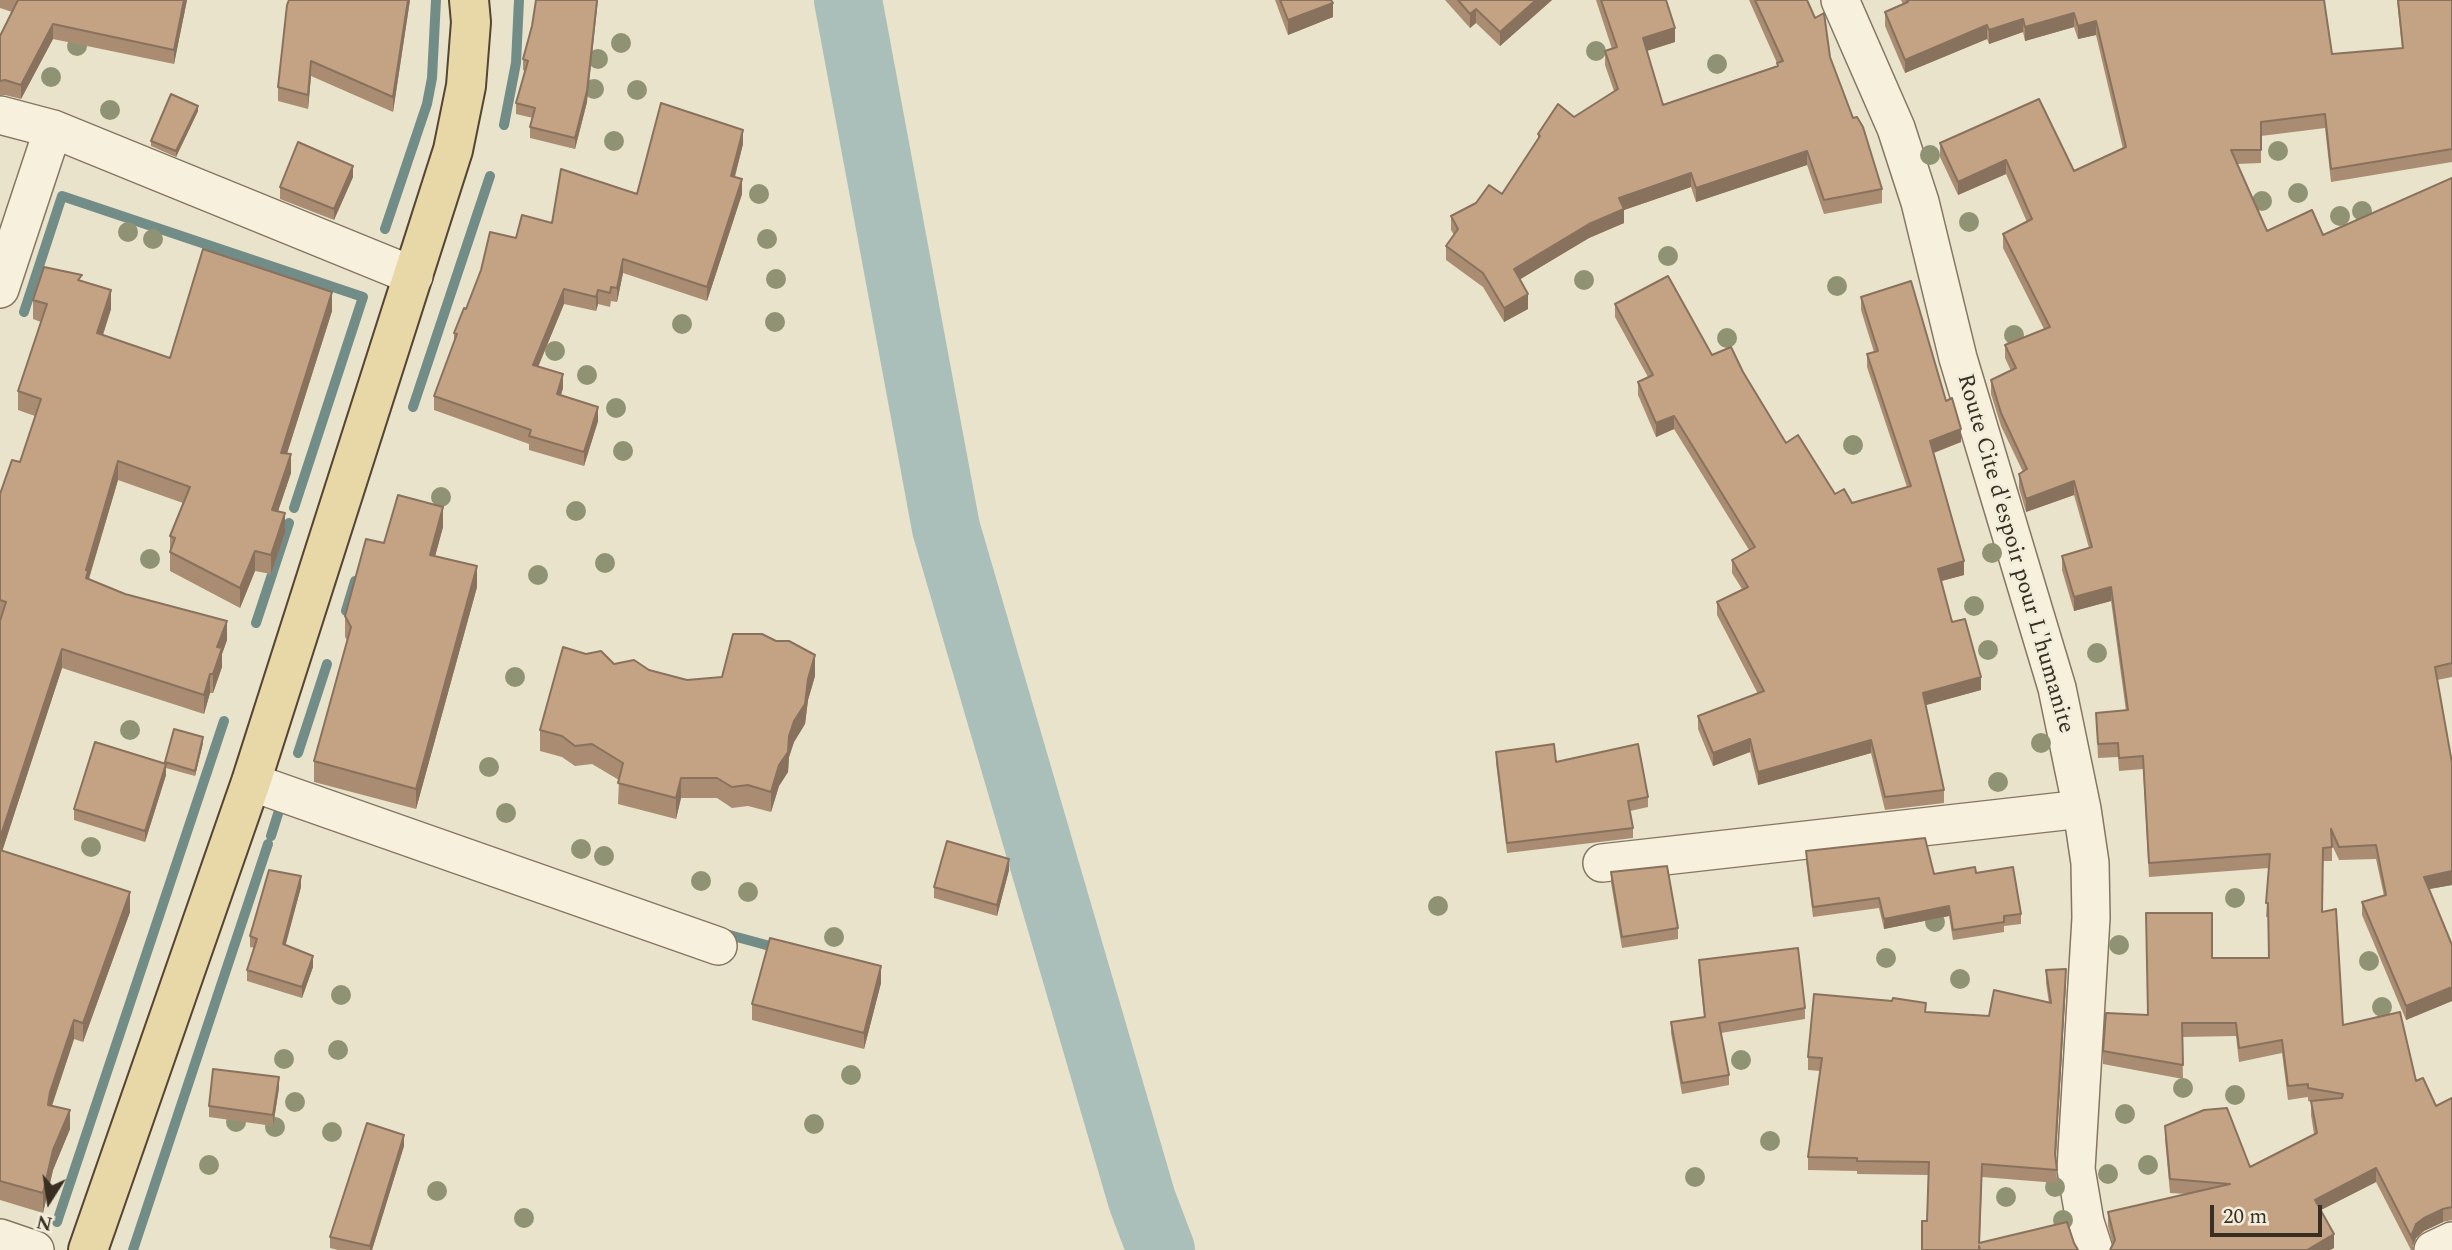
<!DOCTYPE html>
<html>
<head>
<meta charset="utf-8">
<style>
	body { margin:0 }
	#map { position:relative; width:2452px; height:1250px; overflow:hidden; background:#eae3cb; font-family:Spectral,serif }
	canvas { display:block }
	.north { position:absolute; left:14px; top:1166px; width:70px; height:70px; -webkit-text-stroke:5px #f2edda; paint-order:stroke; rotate:192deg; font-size:19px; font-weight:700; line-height:28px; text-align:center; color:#382e22 }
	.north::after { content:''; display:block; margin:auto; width:24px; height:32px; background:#382e22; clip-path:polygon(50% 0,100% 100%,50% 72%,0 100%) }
	.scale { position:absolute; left:2210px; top:1205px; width:112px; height:32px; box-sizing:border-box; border:4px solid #382e22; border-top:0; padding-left:9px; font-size:21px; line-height:24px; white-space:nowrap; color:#382e22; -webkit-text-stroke:5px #f2edda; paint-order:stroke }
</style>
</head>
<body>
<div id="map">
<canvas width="2452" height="1250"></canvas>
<div class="north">N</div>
<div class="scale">20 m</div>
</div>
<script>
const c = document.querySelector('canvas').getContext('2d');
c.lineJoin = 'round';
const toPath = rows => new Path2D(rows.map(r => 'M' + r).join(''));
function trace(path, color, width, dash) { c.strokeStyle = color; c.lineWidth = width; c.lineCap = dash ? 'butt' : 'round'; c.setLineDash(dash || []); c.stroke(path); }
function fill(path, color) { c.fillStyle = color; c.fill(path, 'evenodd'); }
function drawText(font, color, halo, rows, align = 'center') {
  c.font = font + ' Spectral,serif'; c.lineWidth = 5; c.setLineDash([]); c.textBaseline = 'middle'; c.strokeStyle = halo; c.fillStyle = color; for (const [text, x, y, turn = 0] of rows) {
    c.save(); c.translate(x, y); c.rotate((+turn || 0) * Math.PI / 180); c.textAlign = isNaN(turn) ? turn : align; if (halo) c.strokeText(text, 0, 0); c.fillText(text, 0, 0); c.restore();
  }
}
trace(toPath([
	[504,125,516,63,519,0],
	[385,229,427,104,432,78,436,0],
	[24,312,62,196,363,297,294,508],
	[413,407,490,176],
	[346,611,355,581],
	[256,623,289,523],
	[298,753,327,664],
	[271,836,283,798],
	[722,933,781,949],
	[57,1222,224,721],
	[133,1250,268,844]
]), '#728d88', 10);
trace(toPath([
	[848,0,946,528,1142,1200,1161,1250]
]), '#abbfba', 68);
const minor = toPath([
	[1840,0,1896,128,1920,202,1958,358,2057,688,2082,809,2090,863,2091,918,2076,1169,2085,1222,2094,1250],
	[0,115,53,129,414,276],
	[0,289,53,129],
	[251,782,718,946],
	[1602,863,2082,809],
	[0,1238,35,1250],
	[2433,1250,2452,1241]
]);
const primary = toPath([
	[88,1250,251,782,453,150,466,86,471,22,469,0]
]);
trace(minor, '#857661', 40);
trace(primary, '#544534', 42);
trace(minor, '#f6f0dd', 37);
trace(primary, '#e8d8a8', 38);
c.fillStyle = '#909373';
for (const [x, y] of [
	[621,43],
	[77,46],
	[1596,51],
	[598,59],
	[1717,64],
	[51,77],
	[594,89],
	[637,90],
	[110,110],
	[614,141],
	[2278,151],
	[1930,155],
	[2298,193],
	[759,194],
	[2262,201],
	[2362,211],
	[2340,216],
	[1969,222],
	[128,232],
	[153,239],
	[767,239],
	[1668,256],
	[776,279],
	[1584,280],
	[1837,286],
	[775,322],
	[682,324],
	[2014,335],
	[1727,338],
	[555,351],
	[587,375],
	[616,408],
	[1853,445],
	[623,451],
	[441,497],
	[576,511],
	[1992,553],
	[150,559],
	[605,563],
	[538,575],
	[1974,606],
	[1988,650],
	[2097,653],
	[515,677],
	[130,730],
	[2041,743],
	[489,767],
	[1998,782],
	[506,813],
	[91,847],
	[581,849],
	[604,856],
	[701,881],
	[748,892],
	[2235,898],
	[1438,906],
	[1935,922],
	[834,937],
	[2119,945],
	[1886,958],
	[2369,961],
	[1960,979],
	[341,995],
	[2382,1007],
	[338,1050],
	[284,1059],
	[1741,1060],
	[851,1075],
	[2183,1088],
	[2235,1095],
	[295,1102],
	[2125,1114],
	[236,1122],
	[814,1124],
	[275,1127],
	[332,1132],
	[1770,1141],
	[209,1165],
	[2148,1165],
	[2108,1174],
	[1695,1177],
	[2055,1187],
	[437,1191],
	[2006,1197],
	[524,1218],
	[2063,1220]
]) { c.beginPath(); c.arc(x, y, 10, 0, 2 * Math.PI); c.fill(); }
fill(toPath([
	[0,0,187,0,174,64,53,39,21,99,5,95,0,95,0,36,12,12,0,8],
	[289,0,410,0,393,112,311,76,308,109,278,101,278,87],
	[1275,0,1331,0,1333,17,1288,35],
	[1445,0,1552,0,1500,46,1476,23,1470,28],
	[1596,0,1666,0,1675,42,1647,51,1663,105,1777,67,1777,63,1749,0,1807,0,1830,57,1853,118,1882,189,1882,203,1824,214,1807,165,1696,202,1691,187,1624,210,1624,223,1589,238,1520,279,1528,309,1504,322,1483,287,1446,260,1446,246,1454,235,1451,230,1451,216,1502,194,1538,139,1538,134,1574,117,1614,91,1605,65,1605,51,1612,49],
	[1901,0,2324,0,2332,54,2402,48,2397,0,2452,0,2452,162,2331,182,2325,128,2261,136,2261,163,2237,164,2267,231,2323,235,2452,178,2452,677,2437,680,2452,763,2452,885,2429,889,2452,945,2452,1001,2406,1020,2362,915,2362,902,2384,896,2376,859,2339,860,2332,845,2332,861,2323,861,2322,912,2343,1025,2416,1081,2436,1106,2452,1098,2452,1220,2443,1222,2424,1231,2416,1238,2413,1246,2413,1250,2411,1250,2376,1182,2321,1210,2334,1248,2330,1250,2110,1250,2113,1245,2108,1226,2108,1212,2187,1194,2170,1193,2165,1139,2165,1126,2250,1167,2314,1134,2311,1115,2311,1102,2308,1101,2308,1097,2288,1100,2282,1053,2239,1062,2236,1036,2182,1037,2183,1079,2103,1064,2103,1051,2148,1015,2212,958,2269,958,2268,917,2266,917,2269,868,2149,877,2143,769,2119,771,2118,757,2098,758,2096,713,2126,711,2111,601,2074,611,2062,570,2062,556,2089,548,2074,495,2026,512,2019,488,2019,474,2023,472,2001,426,1991,394,1991,380,2011,371,2005,358,2005,345,2044,329,2003,248,2003,234,2027,222,2006,174,1958,195,1940,157,1940,143,2074,171,2123,149,2096,35,2078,39,2074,27,2025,41,2023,32,1989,44,1987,39,1905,73,1885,26,1885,12,1903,4],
	[532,26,587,102,575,149,530,138,530,127,533,118,516,114,516,103,525,71,523,70,523,59],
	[198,111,176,157,151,146,151,141],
	[743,144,735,177,742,194,707,301,623,273,617,302,611,301,610,307,598,304,596,311,564,304,538,367,563,388,561,395,598,421,584,466,529,450,529,444,434,410,434,396,454,342,454,333,466,309,516,238,637,194],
	[353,177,334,220,280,199,280,187],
	[82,281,111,309,103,335,170,358,332,311,287,454,291,473,278,511,285,533,271,574,255,571,240,608,170,571,170,536,183,503,118,480,89,579,227,640,222,654,222,667,213,693,210,693,204,714,62,668,2,851,130,912,83,1042,74,1039,52,1106,70,1129,53,1170,43,1213,0,1200,0,494,20,462,35,416,18,410,18,391,41,322,33,319,33,300],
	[1861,297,1946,401,1961,442,1934,453,1964,575,1941,581,1952,622,1981,690,1925,705,1944,790,1944,803,1885,810,1871,753,1758,785,1750,752,1713,766,1698,729,1698,716,1758,694,1717,615,1717,602,1742,589,1732,573,1732,560,1749,550,1674,429,1656,437,1638,395,1638,382,1648,377,1615,317,1615,304,1743,372,1786,443,1835,494,1852,503,1907,487,1867,367,1867,354,1874,352,1861,310],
	[443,527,435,556,477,587,416,809,314,782,314,761,347,640,345,637,345,616,384,543],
	[614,664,649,670,687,680,815,676,808,700,805,724,794,742,789,757,788,772,779,786,771,812,748,806,732,808,717,798,681,798,676,819,618,804,619,780,592,764,575,766,562,757,540,751,540,730],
	[203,743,195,776,166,768,166,775,145,842,74,820,74,809,165,764,165,762],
	[1496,752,1556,762,1648,797,1648,807,1630,811,1633,828,1633,838,1507,853,1496,763],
	[1806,851,1934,874,1976,873,2021,914,2021,924,2004,926,2004,932,1953,940,1949,916,1884,929,1879,908,1813,917,1806,861],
	[1009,870,997,916,934,898,934,887],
	[1611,872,1678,928,1678,939,1622,948,1611,883],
	[301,887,285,945,313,967,302,998,247,981,247,970,254,948,250,947,250,936],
	[1699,960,1805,1008,1805,1019,1721,1033,1729,1075,1729,1085,1682,1094,1671,1033,1671,1022,1704,1017,1699,970],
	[2046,970,2066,982,2056,1158,2057,1183,1982,1177,1980,1243,2074,1243,1922,1250,1927,1221,1928,1175,1857,1174,1857,1171,1808,1170,1808,1157,1820,1071,1808,1070,1808,1057,1926,1012,1989,1016,2049,1003,2046,983],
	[881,983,864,1049,752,1020,752,1004],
	[279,1088,273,1126,209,1117,209,1106],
	[404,1146,372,1250,338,1250,330,1248,330,1237]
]), '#a98c72');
fill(toPath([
	[184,0,187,0,174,64,174,50],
	[408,0,410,0,393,112,393,97],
	[597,0,598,0,587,102,575,149,575,138],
	[1536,0,1552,0,1500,46,1500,32],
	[1333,3,1333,17,1288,35,1288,20],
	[1476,9,1476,23,1470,28,1470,14],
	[2074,13,2074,27,2025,41,2025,27],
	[2023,19,2023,32,1989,44,1989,30],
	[2096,21,2096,35,2078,39,2078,26],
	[53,24,53,39,21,99,21,85],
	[1987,25,1987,39,1905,73,1905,60],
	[1675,28,1675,42,1643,52,1643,38],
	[311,61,311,76,308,109,308,95],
	[198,106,198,111,176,157,176,151],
	[743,130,743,144,731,190,731,176],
	[1807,151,1807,165,1696,202,1696,188],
	[2006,160,2006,174,1958,195,1958,182],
	[353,166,353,177,334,220,334,209],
	[1691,173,1691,187,1624,210,1624,223,1589,238,1514,283,1514,269,1619,198],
	[742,179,742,194,707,301,707,287],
	[623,259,623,273,617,302,617,288],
	[564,289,564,304,533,379,533,365],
	[111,290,111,309,97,353,97,333],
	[598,290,598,304,596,311,596,297],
	[332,292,332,311,281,472,281,453],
	[1528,294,1528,309,1504,322,1504,308],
	[563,374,563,388,557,408,557,394],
	[598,407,598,421,584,466,584,452],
	[1674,416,1674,429,1656,437,1656,423],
	[1961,429,1961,442,1930,454,1930,441],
	[291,454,291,473,272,529,272,510],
	[118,461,118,480,88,581,86,597,86,570],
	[2074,481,2074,495,2026,512,2026,499],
	[443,507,443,527,430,575,430,555],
	[285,513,285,533,271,574,271,555],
	[255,551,255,571,240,608,240,588],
	[1964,561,1964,575,1938,582,1938,569],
	[477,566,477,587,416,809,416,789],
	[2111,587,2111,601,2074,611,2074,597],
	[227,621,227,640,222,654,222,667,213,693,213,674,217,647],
	[62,649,62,668,0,858,0,838],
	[815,655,815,676,808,700,805,724,794,742,789,757,788,772,779,786,771,812,771,792],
	[210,674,210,693,204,714,204,695],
	[1981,677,1981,690,1923,706,1923,693],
	[203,737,203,743,195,776,195,771],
	[1750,739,1750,752,1713,766,1713,753],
	[1871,740,1871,753,1758,785,1758,772],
	[166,764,166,775,145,842,145,831],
	[681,778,681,798,676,819,676,798],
	[1009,859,1009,870,997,916,997,905],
	[2452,871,2452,885,2424,890,2424,877],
	[301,876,301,887,283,955,283,944],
	[130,892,130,912,83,1042,83,1023],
	[1949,906,1949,916,1884,929,1884,919],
	[313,956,313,967,302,998,302,987],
	[881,966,881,983,864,1049,864,1033],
	[2066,969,2066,982,2055,1168,2055,1154],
	[2452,987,2452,1001,2406,1020,2406,1006],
	[74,1020,74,1039,50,1111,48,1105,50,1092],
	[279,1077,279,1088,273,1126,273,1115],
	[70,1110,70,1129,53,1170,43,1213,43,1193,53,1150],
	[404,1135,404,1146,372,1250,370,1250,370,1246],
	[2376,1168,2376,1182,2315,1213,2315,1200],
	[2443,1209,2443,1222,2424,1231,2416,1238,2413,1246,2412,1234,2416,1224,2424,1218],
	[2334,1234,2334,1248,2330,1250,2307,1250]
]), '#89725d');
const building = toPath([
	[18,0,184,0,174,50,53,24,21,85,5,80,0,81,0,36,18,0],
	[289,0,408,0,393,97,311,61,308,95,278,87,287,5,289,0],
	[536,0,597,0,587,91,575,138,530,127,535,108,516,103,528,61,523,59,532,26,536,0],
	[1280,0,1331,0,1333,3,1288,20,1280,0],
	[1458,0,1536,0,1500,32,1476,9,1470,14,1458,0],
	[1601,0,1666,0,1675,28,1643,38,1663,105,1778,66,1777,63,1783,61,1755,0,1807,0,1815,18,1824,13,1830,57,1853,118,1857,117,1863,127,1882,189,1824,200,1807,151,1696,188,1691,173,1619,198,1624,209,1589,224,1514,269,1528,294,1504,308,1483,273,1446,246,1458,229,1451,216,1476,203,1489,185,1502,194,1540,136,1538,134,1558,104,1574,117,1618,89,1605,51,1617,47,1601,0],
	[1907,0,2324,0,2332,54,2403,48,2398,0,2452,0,2452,149,2331,169,2325,114,2261,122,2261,150,2231,150,2267,231,2312,210,2323,235,2452,178,2452,663,2435,667,2452,763,2452,871,2424,877,2452,945,2452,987,2406,1006,2362,902,2386,895,2376,845,2339,847,2331,829,2332,847,2323,848,2322,912,2336,909,2343,1025,2400,1012,2416,1081,2423,1078,2436,1106,2452,1098,2452,1207,2443,1209,2424,1218,2416,1224,2412,1234,2413,1240,2376,1168,2315,1200,2334,1234,2307,1250,2110,1250,2115,1240,2108,1212,2230,1184,2170,1179,2165,1126,2204,1110,2227,1108,2250,1167,2317,1133,2311,1101,2342,1098,2343,1094,2308,1088,2308,1084,2288,1086,2282,1040,2239,1048,2236,1023,2182,1023,2183,1065,2103,1051,2106,1013,2148,1015,2146,913,2212,913,2212,958,2269,958,2268,903,2266,903,2270,854,2149,863,2143,756,2119,758,2118,743,2098,744,2096,713,2128,710,2111,587,2074,597,2062,556,2092,547,2074,481,2026,499,2019,474,2027,469,2001,413,1991,380,2016,368,2005,345,2050,327,2003,234,2032,219,2006,160,1958,182,1940,143,2039,99,2074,171,2126,147,2096,21,2078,26,2074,13,2025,27,2023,19,1989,30,1987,25,1905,60,1885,12,1908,2,1907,0],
	[171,94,198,106,176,151,151,141,171,94],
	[661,103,743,130,731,176,742,179,707,287,623,259,617,288,611,287,610,293,598,290,596,297,564,289,533,365,563,374,557,394,598,407,584,452,529,436,531,430,434,396,457,334,454,333,464,308,466,309,481,270,490,232,516,238,522,215,552,223,561,169,637,194,661,103],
	[298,142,353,166,334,209,280,187,298,142],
	[203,249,332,292,281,453,291,454,272,510,285,513,271,555,255,551,240,588,170,552,175,538,170,536,190,487,118,461,86,570,88,571,86,578,125,594,227,621,217,647,222,648,213,674,210,674,204,695,62,649,0,838,0,621,6,602,0,600,0,494,12,460,20,462,41,399,18,391,47,304,33,300,44,267,82,275,78,280,111,290,97,333,170,358,203,249],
	[1668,276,1712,355,1731,347,1743,372,1786,443,1798,435,1835,494,1844,489,1852,503,1911,486,1867,354,1878,351,1861,297,1911,281,1946,401,1952,398,1961,429,1930,441,1964,561,1938,569,1952,622,1965,619,1981,677,1923,693,1944,790,1885,797,1871,740,1758,772,1750,739,1713,753,1698,716,1764,691,1717,602,1748,587,1732,560,1755,547,1674,416,1656,423,1638,382,1653,375,1615,304,1668,276],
	[398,495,443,507,430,555,477,566,416,789,314,761,351,627,345,616,366,539,384,543,398,495],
	[733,634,762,634,776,641,789,641,815,655,808,679,805,704,794,721,789,736,788,752,779,765,771,792,748,785,732,787,717,778,681,778,676,798,618,783,623,763,592,744,575,746,562,736,540,730,563,647,586,654,601,651,614,664,634,660,649,670,687,680,722,677,733,634],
	[174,729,203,737,195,771,165,762,174,729],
	[95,742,166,764,145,831,74,809,95,742],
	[1554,744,1556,762,1638,744,1648,797,1628,801,1633,828,1507,843,1496,752,1554,744],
	[1925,838,1934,874,1975,867,1976,873,2013,867,2021,914,2004,916,2004,922,1953,930,1949,906,1884,919,1879,898,1813,907,1806,851,1925,838],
	[947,841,1009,859,997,905,934,887,947,841],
	[0,850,130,892,83,1023,74,1020,50,1092,48,1105,70,1110,53,1150,43,1193,0,1181,0,850],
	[1667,866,1678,928,1622,937,1611,872,1667,866],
	[269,870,301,876,283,944,313,956,302,987,247,970,257,939,250,936,269,870],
	[770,938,881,966,864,1033,752,1004,770,938],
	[1798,948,1805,1008,1719,1023,1729,1075,1682,1083,1671,1022,1705,1017,1699,960,1798,948],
	[2066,969,2055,1154,2057,1170,1982,1164,1979,1243,2067,1222,2074,1243,2078,1250,1980,1250,1979,1246,1979,1250,1922,1250,1922,1221,1927,1221,1929,1162,1857,1161,1857,1158,1808,1157,1822,1058,1808,1057,1814,994,1892,1001,1893,998,1926,1003,1925,1012,1989,1016,1994,990,2051,1003,2046,970,2066,969],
	[213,1069,279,1077,273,1115,209,1106,213,1069],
	[367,1123,404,1135,370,1246,330,1237,367,1123]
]);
fill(building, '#c4a385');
trace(building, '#89725d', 2);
drawText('23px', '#382e22', '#f2edda', [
	["Route Cite d'espoir pour L'humanite",2014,554,74]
]);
</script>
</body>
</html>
